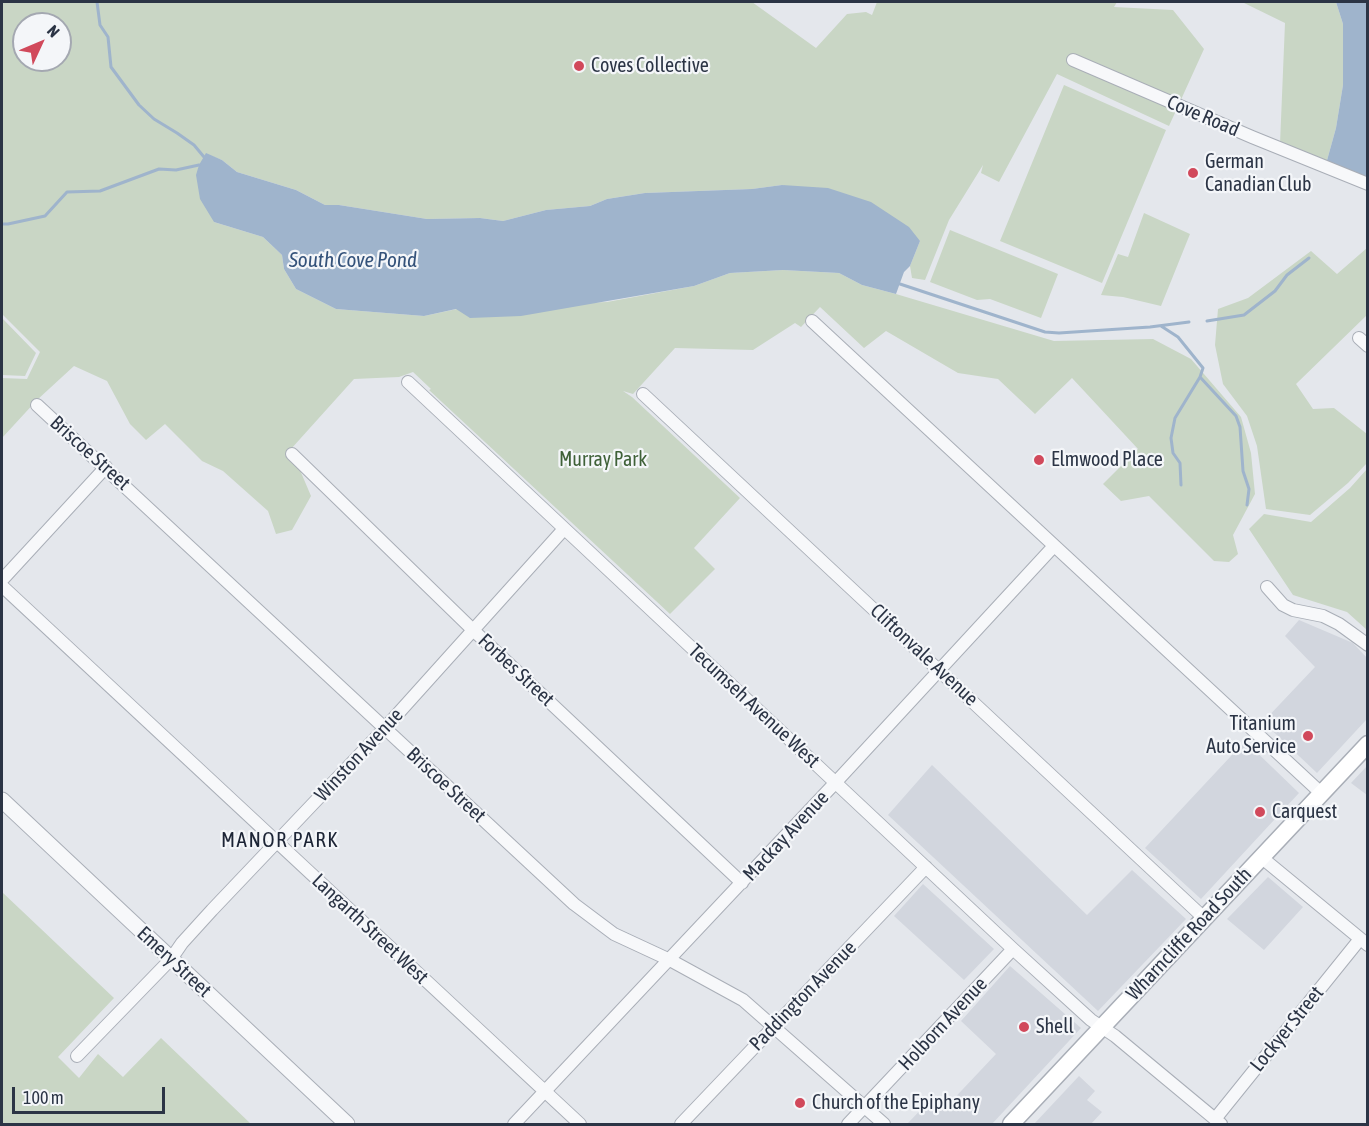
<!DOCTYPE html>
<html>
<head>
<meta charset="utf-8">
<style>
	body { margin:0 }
	#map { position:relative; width:1369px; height:1126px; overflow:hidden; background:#e4e7ec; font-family:"Asap Condensed",sans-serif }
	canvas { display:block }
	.frame { position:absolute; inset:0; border:3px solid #2b3445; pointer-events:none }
	.north { position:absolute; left:12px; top:12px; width:60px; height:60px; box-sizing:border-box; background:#f4f6f9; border:2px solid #a4a8b1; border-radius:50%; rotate:46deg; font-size:16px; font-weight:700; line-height:24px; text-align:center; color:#2b3445 }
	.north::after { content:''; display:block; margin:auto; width:21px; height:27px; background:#d1495b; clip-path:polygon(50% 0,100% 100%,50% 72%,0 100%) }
	.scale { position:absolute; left:12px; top:1087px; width:153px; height:27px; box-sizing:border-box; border:3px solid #2b3445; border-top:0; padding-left:8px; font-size:18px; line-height:21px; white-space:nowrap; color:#2b3445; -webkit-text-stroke:4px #f4f6f9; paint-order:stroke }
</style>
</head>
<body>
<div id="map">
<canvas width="1369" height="1126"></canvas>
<div class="frame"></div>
<div class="north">N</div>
<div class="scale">100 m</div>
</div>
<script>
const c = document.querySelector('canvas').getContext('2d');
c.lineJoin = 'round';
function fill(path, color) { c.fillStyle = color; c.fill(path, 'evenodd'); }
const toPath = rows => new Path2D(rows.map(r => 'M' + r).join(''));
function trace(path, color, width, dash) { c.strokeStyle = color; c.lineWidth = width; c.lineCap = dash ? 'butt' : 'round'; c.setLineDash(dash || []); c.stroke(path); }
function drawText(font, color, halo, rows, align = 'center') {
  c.font = font + ' "Asap Condensed",sans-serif'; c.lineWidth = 4.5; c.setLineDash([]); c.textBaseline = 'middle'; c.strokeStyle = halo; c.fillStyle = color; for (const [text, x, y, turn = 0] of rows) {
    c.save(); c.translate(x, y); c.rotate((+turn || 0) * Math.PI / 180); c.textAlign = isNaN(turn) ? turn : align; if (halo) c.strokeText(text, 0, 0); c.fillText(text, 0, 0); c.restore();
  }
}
fill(toPath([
	[1299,620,1353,643,1367,658,1367,719,1317,773,1263,722,1315,667,1285,636],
	[1245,741,1299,793,1201,899,1145,848],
	[932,765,1087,915,1132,870,1186,919,1098,1011,888,815],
	[1367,766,1367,795,1351,783],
	[1268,877,1303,907,1264,950,1227,919],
	[923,884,994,949,964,980,894,916],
	[1010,966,1081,1028,992,1124,907,1124,934,1096,946,1107,996,1054,961,1021],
	[1079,1076,1095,1091,1087,1100,1102,1112,1091,1124,1034,1124]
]), '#d2d6de');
fill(toPath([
	[2,2,752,2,816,48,847,14,866,12,872,15,877,2,1117,2,1114,7,1173,10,1204,49,1169,126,1057,74,999,182,981,173,983,165,949,220,925,280,912,278,910,266,920,241,782,185,752,189,645,193,607,199,590,206,546,210,503,221,480,218,427,219,339,205,325,205,296,190,237,172,222,160,206,154,214,222,263,237,282,255,284,269,296,289,336,309,424,316,457,309,607,302,694,286,730,273,783,270,839,273,862,285,896,294,1054,341,1153,339,1191,359,1241,417,1251,453,1255,494,1233,535,1238,554,1229,562,1214,561,1149,496,1121,501,1103,484,1138,449,1072,378,1035,414,998,379,958,373,886,331,864,348,820,307,801,327,795,323,753,350,675,348,633,394,623,391,632,397,740,498,694,548,715,569,670,614,429,390,431,389,413,372,399,377,354,379,291,449,311,496,292,530,276,534,268,511,223,471,202,461,165,424,146,440,130,424,107,381,74,366,37,400,2,438,2,378,27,379,40,352,2,314],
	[24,24,60,24,60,60,24,60],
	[1242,2,1336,2,1343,24,1343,85,1336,128,1326,164,1280,144,1285,23],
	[1064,85,1166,130,1102,283,1000,241],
	[1144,213,1190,234,1161,306,1123,297,1101,295,1118,254,1128,257],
	[950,230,1058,274,1041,318,990,299,977,300,930,282],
	[1367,248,1367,315,1296,384,1313,409,1334,408,1367,434,1367,463,1348,483,1310,515,1266,509,1257,446,1247,416,1223,384,1215,345,1218,309,1248,298,1311,251,1337,274],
	[2,318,36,353,25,376,2,375],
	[1367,469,1367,630,1347,612,1293,595,1249,529,1264,514,1311,522,1350,488],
	[2,892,114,998,58,1057,79,1078,98,1054,123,1077,161,1038,251,1124,2,1124]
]), '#c9d6c5');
fill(toPath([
	[1336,2,1367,2,1367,182,1326,164,1336,128,1343,85,1343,24],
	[206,153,222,160,237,172,296,190,325,205,339,205,427,219,480,218,503,221,546,210,590,206,607,199,645,193,752,189,782,185,828,188,871,202,909,227,920,241,910,266,904,272,896,294,862,285,839,273,783,270,730,273,694,286,521,316,470,318,456,309,424,316,336,309,296,289,284,269,282,255,263,237,214,222,200,199,196,175,199,165]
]), '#9fb4cc');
trace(toPath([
	[97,2,100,25,108,37,111,67,139,105,154,119,177,133,194,145,204,157],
	[2,224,8,224,45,216,67,192,100,191,159,169,176,170,199,165],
	[900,284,1045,332,1059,333,1150,327,1189,322],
	[1207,321,1244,315,1275,291,1287,275,1309,258],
	[1161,326,1178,337,1203,368,1200,377,1236,416,1240,427,1243,471,1249,489,1247,505],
	[1181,485,1180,463,1173,453,1171,438,1175,418,1200,377]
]), '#9fb4cc', 3);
const minor = toPath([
	[1073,60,1252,137,1368,184],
	[812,321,1321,793],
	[1359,338,1368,346],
	[408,382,1013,949,1091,1020,1115,1036,1221,1124],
	[643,394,1204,918],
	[37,405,574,904,614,934,670,960,743,1000,884,1124],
	[292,454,473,630,742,883],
	[2,580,106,467],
	[2,586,580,1124],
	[1267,587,1283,605,1293,610,1323,616,1339,624,1368,645],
	[1261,857,1368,945],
	[77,1056,171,959,182,943,212,910,385,728,564,529],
	[1215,1119,1360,939],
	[514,1124,836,782,1054,546],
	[681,1124,926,867],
	[848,1124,1013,949]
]);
const tertiary = toPath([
	[2,800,347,1124]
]);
const secondary = toPath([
	[1011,1124,1368,744]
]);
trace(minor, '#a9aeb7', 14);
trace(tertiary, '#a9aeb7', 17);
trace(secondary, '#a9aeb7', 19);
trace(minor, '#f7f8fa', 12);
trace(tertiary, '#f7f8fa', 15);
trace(secondary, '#fff', 16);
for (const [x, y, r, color] of [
	[579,66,6,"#d1495b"],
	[1193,173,6,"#d1495b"],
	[1039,460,6,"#d1495b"],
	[1308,736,6,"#d1495b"],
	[1260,812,6,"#d1495b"],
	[1024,1027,6,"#d1495b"],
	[800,1103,6,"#d1495b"]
]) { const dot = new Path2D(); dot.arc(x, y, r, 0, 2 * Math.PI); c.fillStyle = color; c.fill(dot); trace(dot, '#f4f6f9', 2); }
drawText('20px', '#2b3445', '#f4f6f9', [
	["Coves Collective",591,66],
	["German",1205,162],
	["Canadian Club",1205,185],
	["Elmwood Place",1051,460],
	["Titanium",1296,724,"right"],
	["Auto Service",1296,747,"right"],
	["Carquest",1272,812],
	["Shell",1036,1027],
	["Church of the Epiphany",812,1103]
], 'left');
drawText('20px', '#2b3445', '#f4f6f9', [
	["Cove Road",1203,116,23],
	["Briscoe Street",90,453,42],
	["Cliftonvale Avenue",924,655,43],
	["Forbes Street",516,670,43],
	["Tecumseh Avenue West",754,706,43],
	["Winston Avenue",359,755,-47],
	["Briscoe Street",446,785,43],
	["Mackay Avenue",786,836,-47],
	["Langarth Street West",370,929,43],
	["Wharncliffe Road South",1189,934,-47],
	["Emery Street",174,962,43],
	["Paddington Avenue",803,996,-46],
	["Holborn Avenue",943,1024,-47],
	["Lockyer Street",1287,1029,-51]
]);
drawText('20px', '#3f6138', '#f4f6f9', [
	["Murray Park",603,460]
]);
drawText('italic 21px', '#34527a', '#f4f6f9', [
	["South Cove Pond",353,260]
]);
c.letterSpacing = '1.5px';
drawText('21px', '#1d2536', '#f4f6f9', [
	["MANOR PARK",280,840]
]);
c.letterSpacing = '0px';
</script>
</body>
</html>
